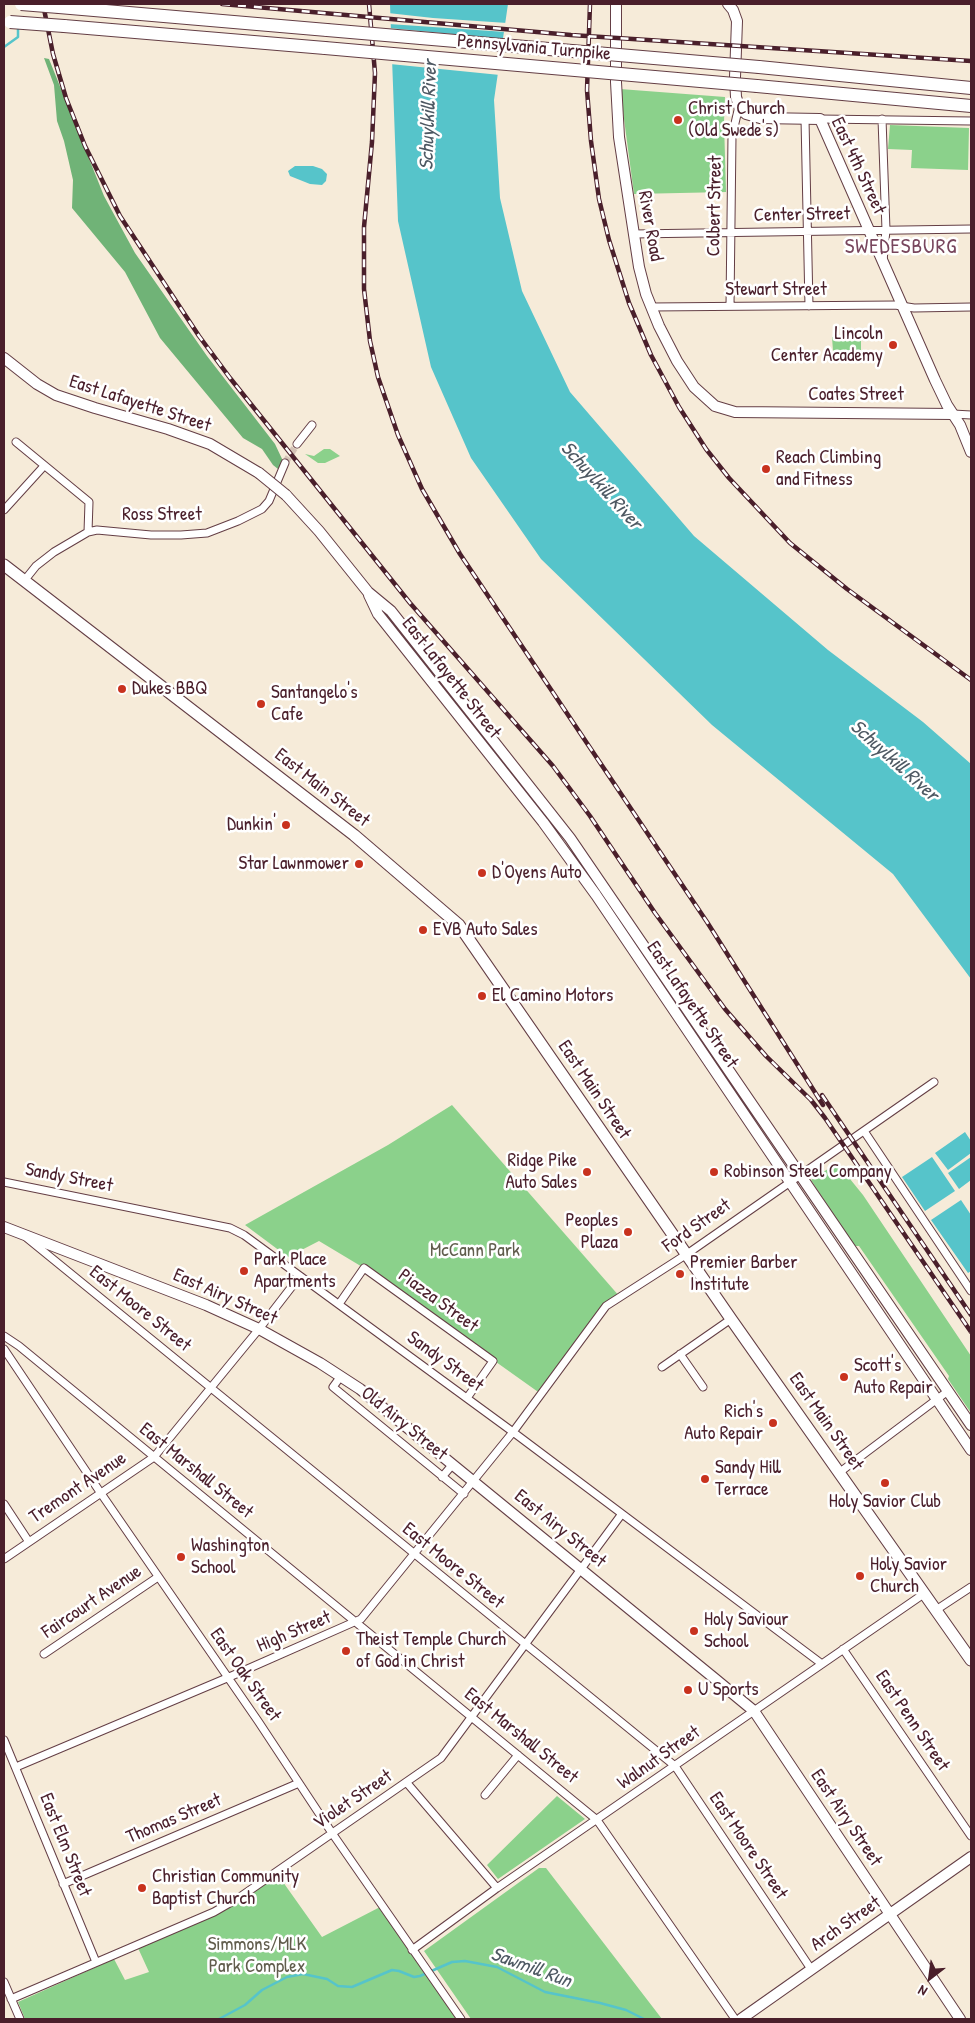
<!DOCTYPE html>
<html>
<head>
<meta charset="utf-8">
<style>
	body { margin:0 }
	#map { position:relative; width:975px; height:2023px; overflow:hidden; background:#f6ebd9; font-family:"Patrick Hand",sans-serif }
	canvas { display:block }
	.frame { position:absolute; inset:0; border:5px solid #4a1f2b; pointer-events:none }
	.north { position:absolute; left:905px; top:1953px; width:50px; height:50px; -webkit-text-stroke:4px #fff; paint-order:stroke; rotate:210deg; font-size:14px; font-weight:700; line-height:20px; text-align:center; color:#4a1f2b }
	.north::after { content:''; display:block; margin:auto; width:18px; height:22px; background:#4a1f2b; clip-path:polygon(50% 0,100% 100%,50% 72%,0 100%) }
</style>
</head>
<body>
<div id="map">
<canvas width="975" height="2023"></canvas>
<div class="frame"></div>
<div class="north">N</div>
</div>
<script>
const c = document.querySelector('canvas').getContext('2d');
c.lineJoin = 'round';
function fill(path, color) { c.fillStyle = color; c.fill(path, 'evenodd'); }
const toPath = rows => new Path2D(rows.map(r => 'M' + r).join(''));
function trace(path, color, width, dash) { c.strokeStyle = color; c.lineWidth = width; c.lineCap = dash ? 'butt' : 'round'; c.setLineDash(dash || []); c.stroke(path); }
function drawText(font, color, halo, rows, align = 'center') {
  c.font = font + ' "Patrick Hand",sans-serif'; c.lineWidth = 5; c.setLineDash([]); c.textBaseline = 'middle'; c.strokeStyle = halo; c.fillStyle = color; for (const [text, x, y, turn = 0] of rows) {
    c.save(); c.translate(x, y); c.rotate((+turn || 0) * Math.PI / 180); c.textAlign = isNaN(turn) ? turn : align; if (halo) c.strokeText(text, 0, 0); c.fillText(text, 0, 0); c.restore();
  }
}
fill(toPath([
	[620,89,725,97,724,122,726,192,634,194],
	[890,125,969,128,968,170,911,168,912,150,888,149],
	[861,336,861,350,833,351,832,337],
	[324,449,330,449,340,456,325,463,318,463,305,454,314,456],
	[452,1105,620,1297,606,1306,541,1394,364,1268,319,1241,288,1257,245,1225,388,1145],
	[837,1163,863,1195,971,1356,971,1413,948,1379,949,1376,859,1246,854,1246,811,1180],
	[557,1796,585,1819,498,1879,487,1865],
	[539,1868,546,1868,662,2019,471,2019,424,1951],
	[278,1875,322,1937,382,1906,461,2019,25,2019,18,2002,114,1959,125,1980,149,1972,138,1948]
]), '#8bd18b');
fill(toPath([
	[44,58,49,59,104,196,135,253,207,356,275,444,283,461,278,469,273,465,262,449,243,438,160,338,125,272,72,208,73,180,64,141,57,121,54,85]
]), '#70b377');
fill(toPath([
	[390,4,508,4,494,100,500,198,522,291,570,392,694,536,828,650,923,722,971,764,971,979,893,874,712,725,541,559,471,458,431,367,398,221],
	[295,166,313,166,322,169,327,174,326,181,322,185,310,184,290,176,288,171],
	[965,1132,971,1141,971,1153,948,1170,935,1153],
	[932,1157,955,1191,925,1211,902,1177],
	[971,1157,971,1180,959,1189,948,1173],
	[961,1200,971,1215,971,1271,968,1273,931,1220]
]), '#56c4ca');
fill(toPath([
	[388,13,433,18,507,23,506,32,389,24],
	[389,28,505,39,500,75,390,64]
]), '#f6ebd9');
trace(toPath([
	[4,47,18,37,18,26],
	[219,2019,245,2005,262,1990,287,1977,303,1974,327,1979,338,1986,352,1987,392,1970,399,1971,414,1977,420,1976,452,1962,465,1961,497,1967,545,1992,600,2003,626,2010,644,2019]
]), '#56c4ca', 2.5);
trace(toPath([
	[285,463,297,444]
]), '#d4c2b6', 7, [7, 3.5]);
const street = toPath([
	[805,119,809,306],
	[820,119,971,121],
	[882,119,886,230,883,261],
	[633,234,971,229],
	[730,306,732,136,739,106],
	[651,307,895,305,914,308,971,307],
	[953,414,971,415],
	[16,442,89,502,88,532],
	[297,444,312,425],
	[4,510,44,466],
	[24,581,36,566,54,552,88,532,97,530,151,535,181,535,207,533,238,521,262,509,269,501,285,463],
	[864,1131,971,1291],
	[4,1182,230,1228,244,1235,513,1432,822,1664],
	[27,1238,675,1766,811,1969],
	[339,1304,364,1268,493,1361,467,1398],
	[4,1336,19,1346,597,1820,735,2019],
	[4,1349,100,1492,258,1721,332,1833,461,2019],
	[680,1354,703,1387],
	[662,1367,731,1319],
	[341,1376,333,1387,464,1494],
	[840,1472,948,1391],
	[442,1477,453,1464],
	[4,1504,29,1542],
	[4,1559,154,1457,259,1329,300,1276],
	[936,1610,971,1587],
	[843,1649,971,1836],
	[44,1654,158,1577],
	[4,1740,96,1962],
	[16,1767,227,1678,361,1619,513,1432,606,1306,687,1254,934,1082],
	[407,1783,497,1888],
	[485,1795,518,1755],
	[63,1884,299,1783],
	[412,1950,497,1888,925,1593],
	[4,1982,20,2019],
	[11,1999,214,1912,240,1897,441,1758,621,1515]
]);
const secondary = toPath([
	[616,4,616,82,619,137,639,267,646,294,659,326,677,361,694,387,715,406,735,412,953,414],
	[728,4,733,10,737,21,735,77,736,97,739,106,746,114,760,118,820,119,935,380,947,405,960,425,971,452],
	[4,358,37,384,56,395,95,408,168,429,210,444,259,473],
	[286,495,319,531,368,592,391,611,570,838,971,1425],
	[369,595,378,614,543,822,596,895,971,1450],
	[4,1227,206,1305,259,1329,320,1363,360,1389,714,1678,754,1711,960,2019],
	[741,2019,971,1857]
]);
const primary = toPath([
	[4,565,354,835,459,925,731,1319,971,1660]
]);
const highway = toPath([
	[59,7,327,30],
	[64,26,325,48],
	[759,67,971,88],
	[757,86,971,106]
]);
trace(street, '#643e45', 9);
trace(secondary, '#643e45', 12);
trace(primary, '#643e45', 13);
trace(highway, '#643e45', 14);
trace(street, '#fff', 7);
trace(secondary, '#fff', 10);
trace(primary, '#fff', 11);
trace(highway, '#fff', 12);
const rail = toPath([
	[43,4,53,54,66,98,85,146,120,216,199,336,230,378,410,603,553,766,590,816,655,913,725,1009,766,1056,811,1100,825,1118,971,1332],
	[222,4,571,35,971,61],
	[369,4,375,73,372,142,364,227,364,289,370,341,378,377,398,435,422,489,460,554,707,922,823,1105],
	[590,4,587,90,591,141,599,199,609,240,629,303,651,355,679,407,706,449,729,478,790,543,847,589,971,680],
	[822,1095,971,1315]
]);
trace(rail, '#4a1f2b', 4.5);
trace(rail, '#fff', 2.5, [8]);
const secondaryBridge = toPath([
	[259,473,286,495]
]);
const highwayBridge = toPath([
	[21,4,59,7],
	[10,22,64,26],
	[327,30,759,67],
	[325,48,757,86]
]);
trace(secondaryBridge, '#643e45', 12, []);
trace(highwayBridge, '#643e45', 14, []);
trace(secondaryBridge, '#fff', 10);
trace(highwayBridge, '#fff', 12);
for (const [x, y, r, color] of [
	[678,120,5,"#c8321e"],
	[893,345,5,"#c8321e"],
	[766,469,5,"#c8321e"],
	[122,689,5,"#c8321e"],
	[261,704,5,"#c8321e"],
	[286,825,5,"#c8321e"],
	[359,864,5,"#c8321e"],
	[482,873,5,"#c8321e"],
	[423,930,5,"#c8321e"],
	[482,996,5,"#c8321e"],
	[587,1172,5,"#c8321e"],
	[714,1172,5,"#c8321e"],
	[628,1232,5,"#c8321e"],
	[244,1271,5,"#c8321e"],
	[680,1274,5,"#c8321e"],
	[844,1377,5,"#c8321e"],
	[773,1423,5,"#c8321e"],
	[705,1479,5,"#c8321e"],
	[885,1483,5,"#c8321e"],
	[181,1557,5,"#c8321e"],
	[860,1576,5,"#c8321e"],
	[694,1631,5,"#c8321e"],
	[346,1651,5,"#c8321e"],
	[688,1690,5,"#c8321e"],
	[142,1888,5,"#c8321e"]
]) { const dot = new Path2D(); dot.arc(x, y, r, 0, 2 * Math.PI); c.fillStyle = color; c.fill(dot); trace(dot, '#fff', 2); }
drawText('19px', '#4a1f2b', '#fff', [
	["Pennsylvania Turnpike",534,48,5],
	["East 4th Street",858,166,65],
	["Colbert Street",715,206,-89],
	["Center Street",802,215,-1],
	["River Road",650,226,80],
	["Stewart Street",776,290],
	["Coates Street",856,395],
	["East Lafayette Street",140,404,18],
	["Ross Street",162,515],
	["East Lafayette Street",451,678,52],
	["East Main Street",322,788,38],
	["East Lafayette Street",692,1005,56],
	["East Main Street",594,1090,56],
	["Sandy Street",69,1178,11],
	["Ford Street",697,1226,-35],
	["East Airy Street",225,1297,24],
	["Piazza Street",438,1301,36],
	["East Moore Street",140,1309,39],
	["Sandy Street",445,1362,36],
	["East Main Street",826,1422,55],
	["Old Airy Street",404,1424,39],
	["East Marshall Street",196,1471,39],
	["Tremont Avenue",78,1488,-34],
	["East Airy Street",560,1529,39],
	["East Moore Street",453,1566,39],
	["Faircourt Avenue",92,1602,-34],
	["High Street",294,1632,-23],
	["East Oak Street",245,1675,55],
	["East Penn Street",912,1721,56],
	["East Marshall Street",521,1736,39],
	["Walnut Street",659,1758,-35],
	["Violet Street",353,1800,-34],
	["East Airy Street",846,1818,56],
	["Thomas Street",174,1819,-23],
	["East Elm Street",65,1845,68],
	["East Moore Street",748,1846,56],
	["Arch Street",846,1924,-35]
]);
drawText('19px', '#4a1f2b', '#fff', [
	["Christ Church",688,109],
	["(Old Swede's)",688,131],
	["Lincoln",883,334,"right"],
	["Center Academy",883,356,"right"],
	["Reach Climbing",776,458],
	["and Fitness",776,480],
	["Dukes BBQ",132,689],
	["Santangelo's",271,693],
	["Cafe",271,715],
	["Dunkin'",276,825,"right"],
	["Star Lawnmower",349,864,"right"],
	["D'Oyens Auto",492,873],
	["EVB Auto Sales",433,930],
	["El Camino Motors",492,996],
	["Ridge Pike",577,1161,"right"],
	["Auto Sales",577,1183,"right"],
	["Robinson Steel Company",724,1172],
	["Peoples",618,1221,"right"],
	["Plaza",618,1243,"right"],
	["Park Place",254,1260],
	["Apartments",254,1282],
	["Premier Barber",690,1263],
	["Institute",690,1285],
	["Scott's",854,1366],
	["Auto Repair",854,1388],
	["Rich's",763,1412,"right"],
	["Auto Repair",763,1434,"right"],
	["Sandy Hill",715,1468],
	["Terrace",715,1490],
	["Holy Savior Club",885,1502,"center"],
	["Washington",191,1546],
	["School",191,1568],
	["Holy Savior",870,1565],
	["Church",870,1587],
	["Holy Saviour",704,1620],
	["School",704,1642],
	["Theist Temple Church",356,1640],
	["of God in Christ",356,1662],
	["U Sports",698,1690],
	["Christian Community",152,1877],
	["Baptist Church",152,1899]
], 'left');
drawText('19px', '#615d4d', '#fff', [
	["McCann Park",475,1251],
	["Simmons/MLK",257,1945],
	["Park Complex",257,1967]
]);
drawText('italic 20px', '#4e5963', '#fff', [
	["Schuylkill River",429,115,-88],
	["Schuylkill River",601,486,48],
	["Schuylkill River",894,761,42],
	["Sawmill Run",531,1968,20]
]);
c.letterSpacing = '1px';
drawText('21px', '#78465d', '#fff', [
	["SWEDESBURG",901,247]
]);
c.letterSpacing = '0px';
</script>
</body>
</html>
